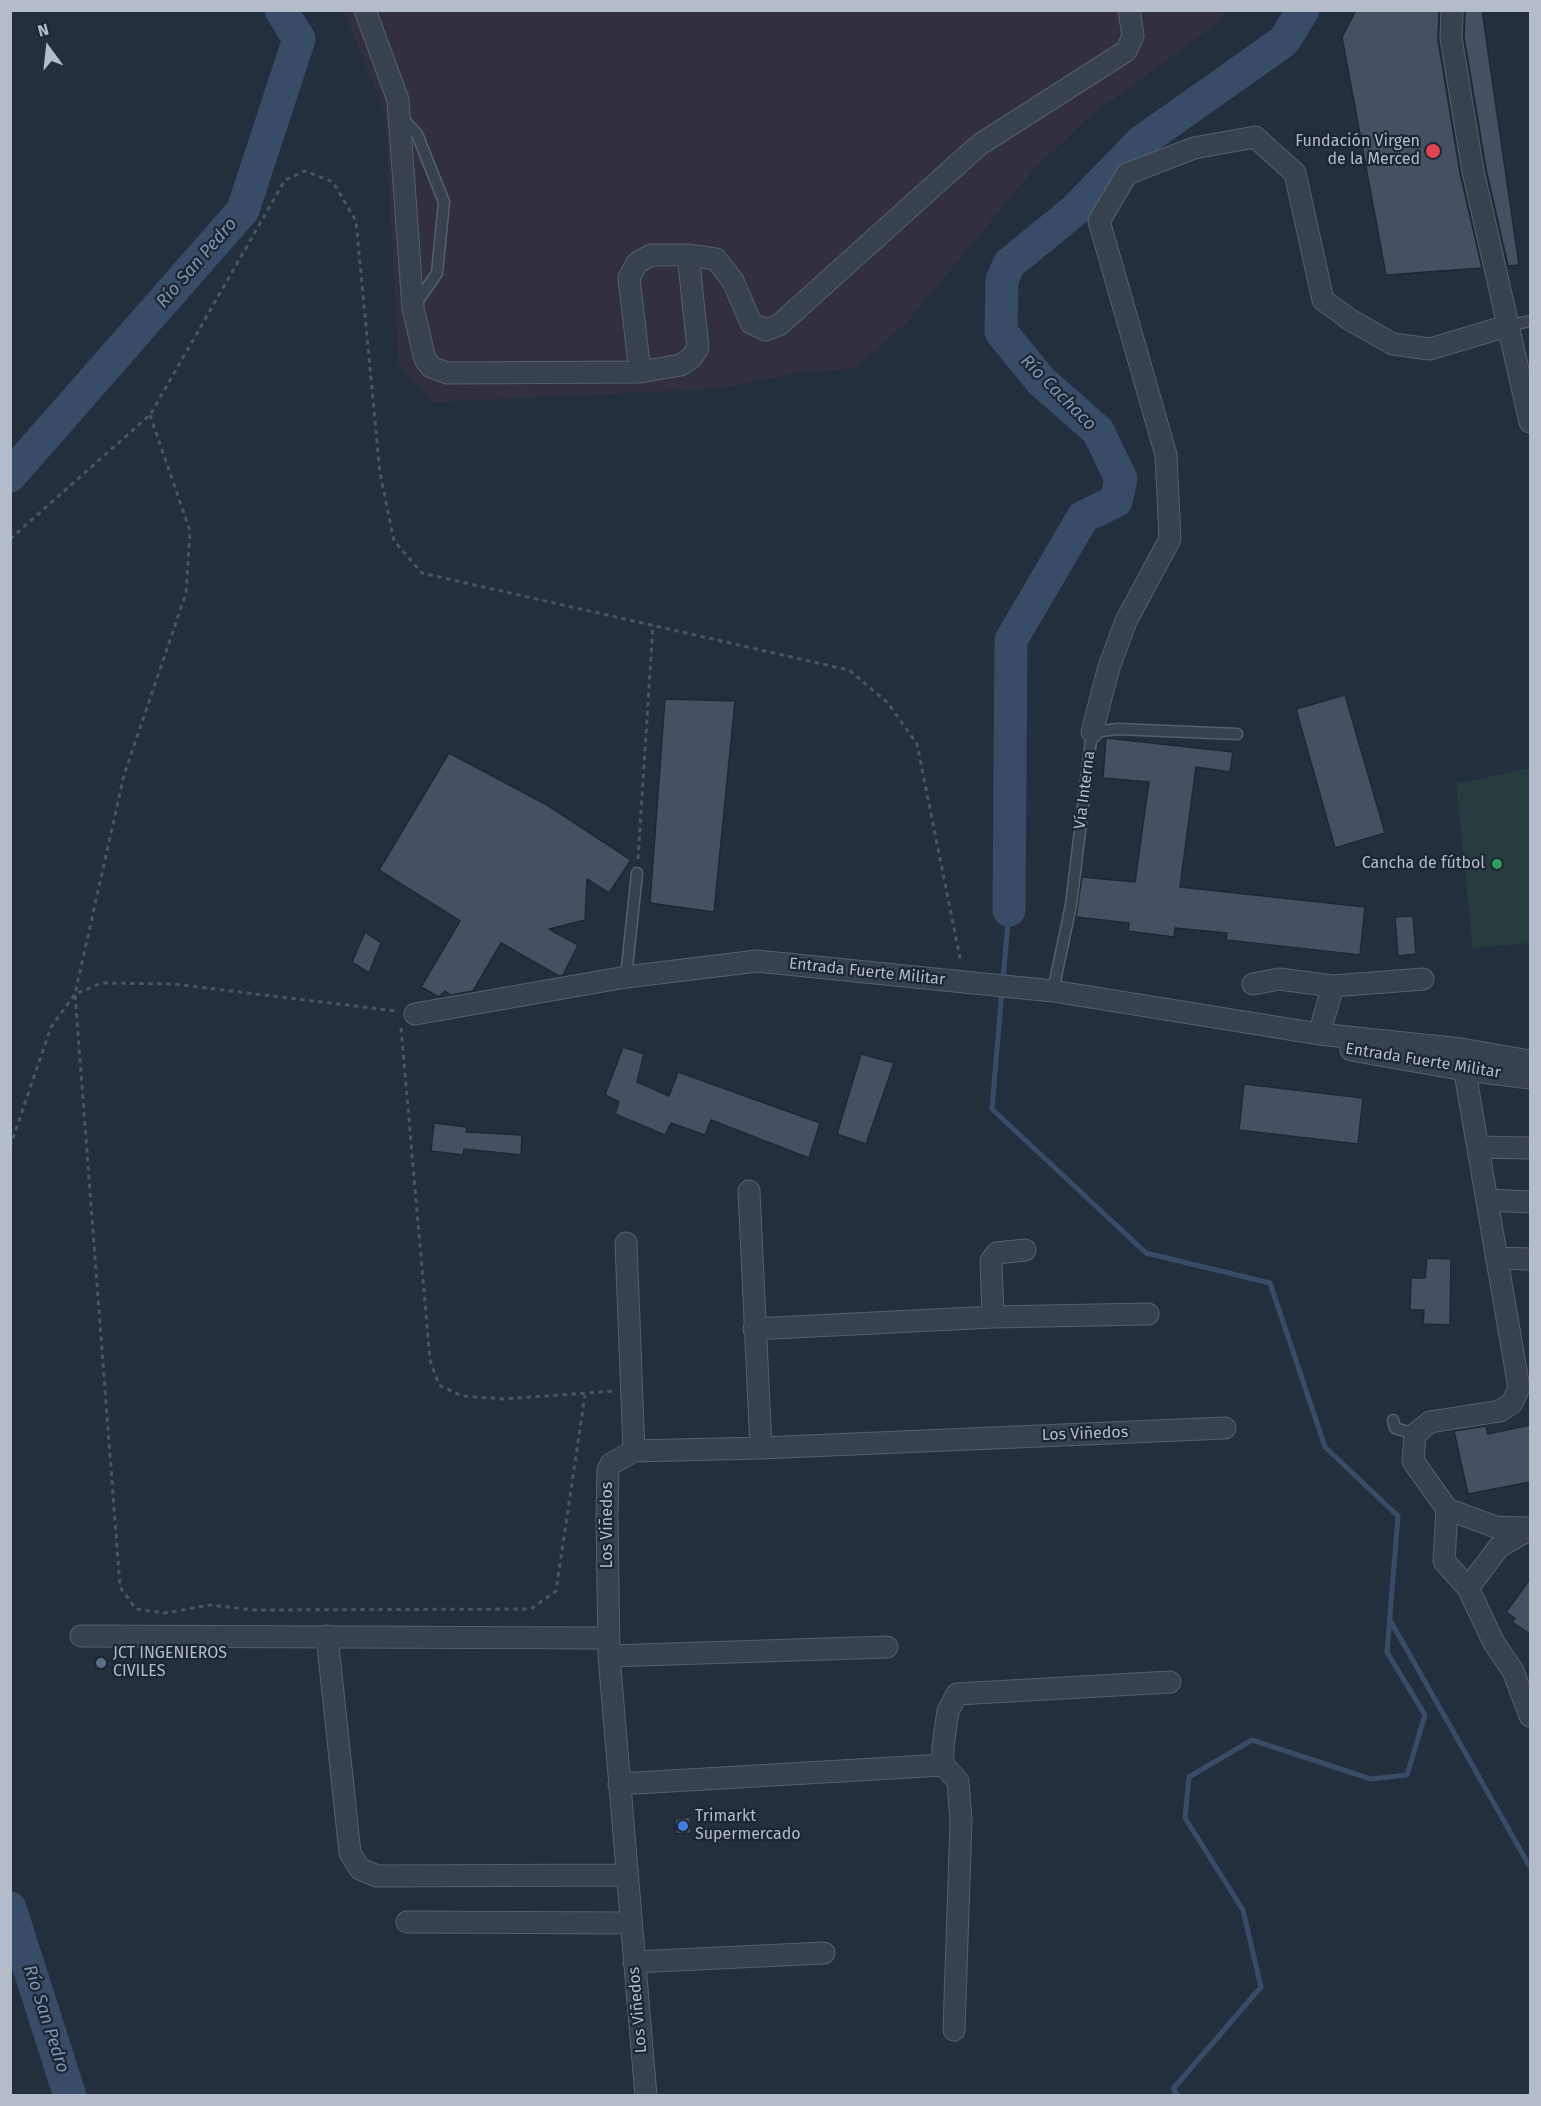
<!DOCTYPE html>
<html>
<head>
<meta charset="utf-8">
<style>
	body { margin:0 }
	#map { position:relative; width:1541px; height:2106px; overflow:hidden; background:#242f3e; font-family:"Fira Sans",sans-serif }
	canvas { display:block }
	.frame { position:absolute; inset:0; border:12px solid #b4bcc9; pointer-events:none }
	.north { position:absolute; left:18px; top:18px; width:60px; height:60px; -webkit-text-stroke:4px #1d2633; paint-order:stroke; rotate:345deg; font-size:16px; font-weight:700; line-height:24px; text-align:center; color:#b4bcc9 }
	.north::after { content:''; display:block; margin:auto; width:21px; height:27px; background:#b4bcc9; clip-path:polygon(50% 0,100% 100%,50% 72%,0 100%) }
</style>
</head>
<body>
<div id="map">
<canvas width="1541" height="2106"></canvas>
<div class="frame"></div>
<div class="north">N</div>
</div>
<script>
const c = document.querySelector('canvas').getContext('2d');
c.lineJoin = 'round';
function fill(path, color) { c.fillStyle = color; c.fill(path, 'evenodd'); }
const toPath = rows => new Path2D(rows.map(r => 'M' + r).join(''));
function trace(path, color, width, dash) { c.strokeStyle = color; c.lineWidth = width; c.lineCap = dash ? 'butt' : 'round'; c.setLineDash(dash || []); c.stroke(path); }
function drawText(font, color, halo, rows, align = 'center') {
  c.font = font + ' "Fira Sans",sans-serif'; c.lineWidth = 4.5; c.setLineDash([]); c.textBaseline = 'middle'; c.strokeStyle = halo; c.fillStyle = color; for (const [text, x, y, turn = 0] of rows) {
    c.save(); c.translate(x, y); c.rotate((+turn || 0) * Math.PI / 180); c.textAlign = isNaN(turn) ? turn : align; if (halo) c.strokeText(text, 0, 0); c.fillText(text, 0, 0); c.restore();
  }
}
fill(toPath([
	[344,11,1227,11,1219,22,1089,117,1035,168,907,322,856,368,797,373,714,389,434,402,399,366,385,113]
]), '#32303f');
fill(toPath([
	[1530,768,1530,943,1473,948,1456,784]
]), '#263c3f');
trace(toPath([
	[1003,980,1009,910],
	[1002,989,992,1109,1146,1253,1270,1283,1325,1447,1398,1516,1388,1640],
	[1390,1620,1530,1867],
	[1178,2096,1173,2089,1261,1987,1243,1910,1185,1818,1189,1777,1252,1740,1371,1779,1407,1775,1425,1715,1387,1652,1388,1638]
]), '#394c67', 5);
trace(toPath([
	[10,476,243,210,299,39,281,10],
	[1009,910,1011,640,1083,517,1116,501,1121,479,1098,431,1042,382,1001,332,1002,280,1009,264,1075,210,1141,142,1284,41,1303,10],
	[10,1908,70,2096]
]), '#394c67', 33);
const building = toPath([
	[1356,10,1439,10,1438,40,1460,173,1482,268,1386,275,1342,37,1356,10],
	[1465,10,1482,10,1519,265,1508,266,1486,169,1464,37,1465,10],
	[1345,695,1385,833,1335,848,1296,709,1345,695],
	[665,699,735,701,714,912,650,903,665,699],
	[1106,738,1233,752,1230,772,1196,767,1180,887,1365,907,1360,955,1226,940,1227,933,1175,928,1174,937,1128,931,1129,923,1076,917,1082,877,1135,882,1149,782,1103,778,1106,738],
	[449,753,547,805,631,860,609,893,587,879,585,920,549,929,578,945,563,975,559,976,501,943,473,991,451,995,445,991,439,997,421,987,460,921,379,870,449,753],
	[1413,916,1416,954,1398,956,1395,917,1413,916],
	[365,932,381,943,369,973,352,962,365,932],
	[623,1047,644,1054,637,1082,669,1096,678,1072,820,1123,809,1158,711,1120,705,1135,671,1123,665,1135,615,1114,619,1102,605,1095,623,1047],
	[861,1054,894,1063,866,1144,837,1134,861,1054],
	[1244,1084,1363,1098,1358,1144,1239,1130,1244,1084],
	[434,1123,467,1127,466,1132,522,1135,521,1155,464,1149,463,1155,431,1151,434,1123],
	[1427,1258,1451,1259,1450,1325,1423,1324,1424,1310,1410,1310,1411,1278,1425,1278,1427,1258],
	[1530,1425,1530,1482,1468,1494,1454,1431,1486,1426,1488,1434,1530,1425],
	[1530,1579,1530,1634,1512,1622,1515,1618,1506,1612,1530,1579],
	[690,1817,691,1833,676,1834,675,1819,690,1817]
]);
fill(building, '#455162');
trace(building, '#1f2835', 1.5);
const lane = toPath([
	[401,117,417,134,444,202,437,273,415,305],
	[1507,326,1530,321],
	[626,977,637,873],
	[1053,991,1071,905,1092,732,1118,729,1237,734],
	[1393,1420,1395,1428,1415,1434]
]);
const street = toPath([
	[365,10,398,100,413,308,425,359,431,367,447,373,640,372,681,365,692,357,698,348,688,255,716,259,733,281,751,323,766,330,779,325,979,145,1126,51,1133,36,1129,10],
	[1452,10,1451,38,1473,171,1530,422],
	[640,372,629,278,637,263,651,255,688,255],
	[1092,732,1109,667,1126,621,1170,539,1166,455,1099,221,1127,174,1194,148,1255,137,1295,173,1323,300,1352,321,1393,344,1430,349,1507,326],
	[1253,984,1279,979,1333,986,1423,979],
	[415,1014,626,977,757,961,1053,991,1319,1034,1461,1049,1530,1061],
	[1319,1034,1333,986],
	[1461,1049,1519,1388,1512,1403,1500,1411,1430,1422,1415,1434,1413,1461,1447,1509,1496,1527,1530,1528],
	[1351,1050,1465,1070,1530,1078],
	[1478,1147,1530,1148],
	[749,1191,761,1448],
	[1487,1200,1530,1202],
	[626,1243,634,1451],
	[1496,1258,1530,1259],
	[993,1317,991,1261,997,1253,1025,1250],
	[754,1329,993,1317,1148,1314],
	[1447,1509,1444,1561,1468,1588,1499,1547,1530,1529],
	[1468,1588,1494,1643,1513,1671,1530,1716],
	[81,1636,608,1638],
	[327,1636,350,1853,360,1869,377,1876,627,1875],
	[609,1656,887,1647],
	[619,1784,943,1765],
	[407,1922,631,1923],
	[634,1962,824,1953],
	[954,2030,961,1821,958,1781,943,1765,943,1746,948,1711,957,1694,1170,1682],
	[646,2096,609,1656,607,1515,608,1470,611,1464,634,1451,761,1448,1225,1428]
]);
trace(lane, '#565f6c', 13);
trace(street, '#565f6c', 23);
trace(toPath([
	[150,415,190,531,186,593,124,775,75,994,120,1587,136,1609,165,1613,210,1605,255,1610,531,1609,556,1591,585,1395],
	[10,539,150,415,285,180,305,171,333,182,356,221,380,473,394,541,422,573,849,670,888,703,917,744,961,963],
	[638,859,653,625],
	[401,1028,430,1360,439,1385,462,1396,504,1399,614,1391],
	[10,1147,51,1027,75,994,102,983,174,984,396,1011]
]), '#44595c', 3, [4.5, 4.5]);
trace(lane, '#38414e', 10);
trace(street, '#38414e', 21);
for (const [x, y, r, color] of [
	[1433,151,8,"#e0444e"],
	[1497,864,6,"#2e9e5b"],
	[101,1663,6,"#5c6f8a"],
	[683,1826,6,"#3f7fe0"]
]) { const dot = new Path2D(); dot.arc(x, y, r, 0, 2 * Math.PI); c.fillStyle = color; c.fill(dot); trace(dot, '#1d2633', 2); }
drawText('16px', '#b4bcc9', '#1d2633', [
	["Fundación Virgen",1420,142],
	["de la Merced",1420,160],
	["Cancha de fútbol",1485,864],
	["JCT INGENIEROS",113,1654,"left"],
	["CIVILES",113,1672,"left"],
	["Trimarkt",695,1817,"left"],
	["Supermercado",695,1835,"left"]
], 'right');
drawText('16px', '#b4bcc9', '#1d2633', [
	["Vía Interna",1085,790,-83],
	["Entrada Fuerte Militar",867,972,6],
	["Entrada Fuerte Militar",1423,1061,9],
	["Los Viñedos",1085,1434,-2],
	["Los Viñedos",608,1525,-90],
	["Los Viñedos",638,2010,-95]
]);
drawText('italic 18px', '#7c92b1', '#1d2633', [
	["Río San Pedro",197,263,-49],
	["Río Cachaco",1058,393,45],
	["Río San Pedro",46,2019,72]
]);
</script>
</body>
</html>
